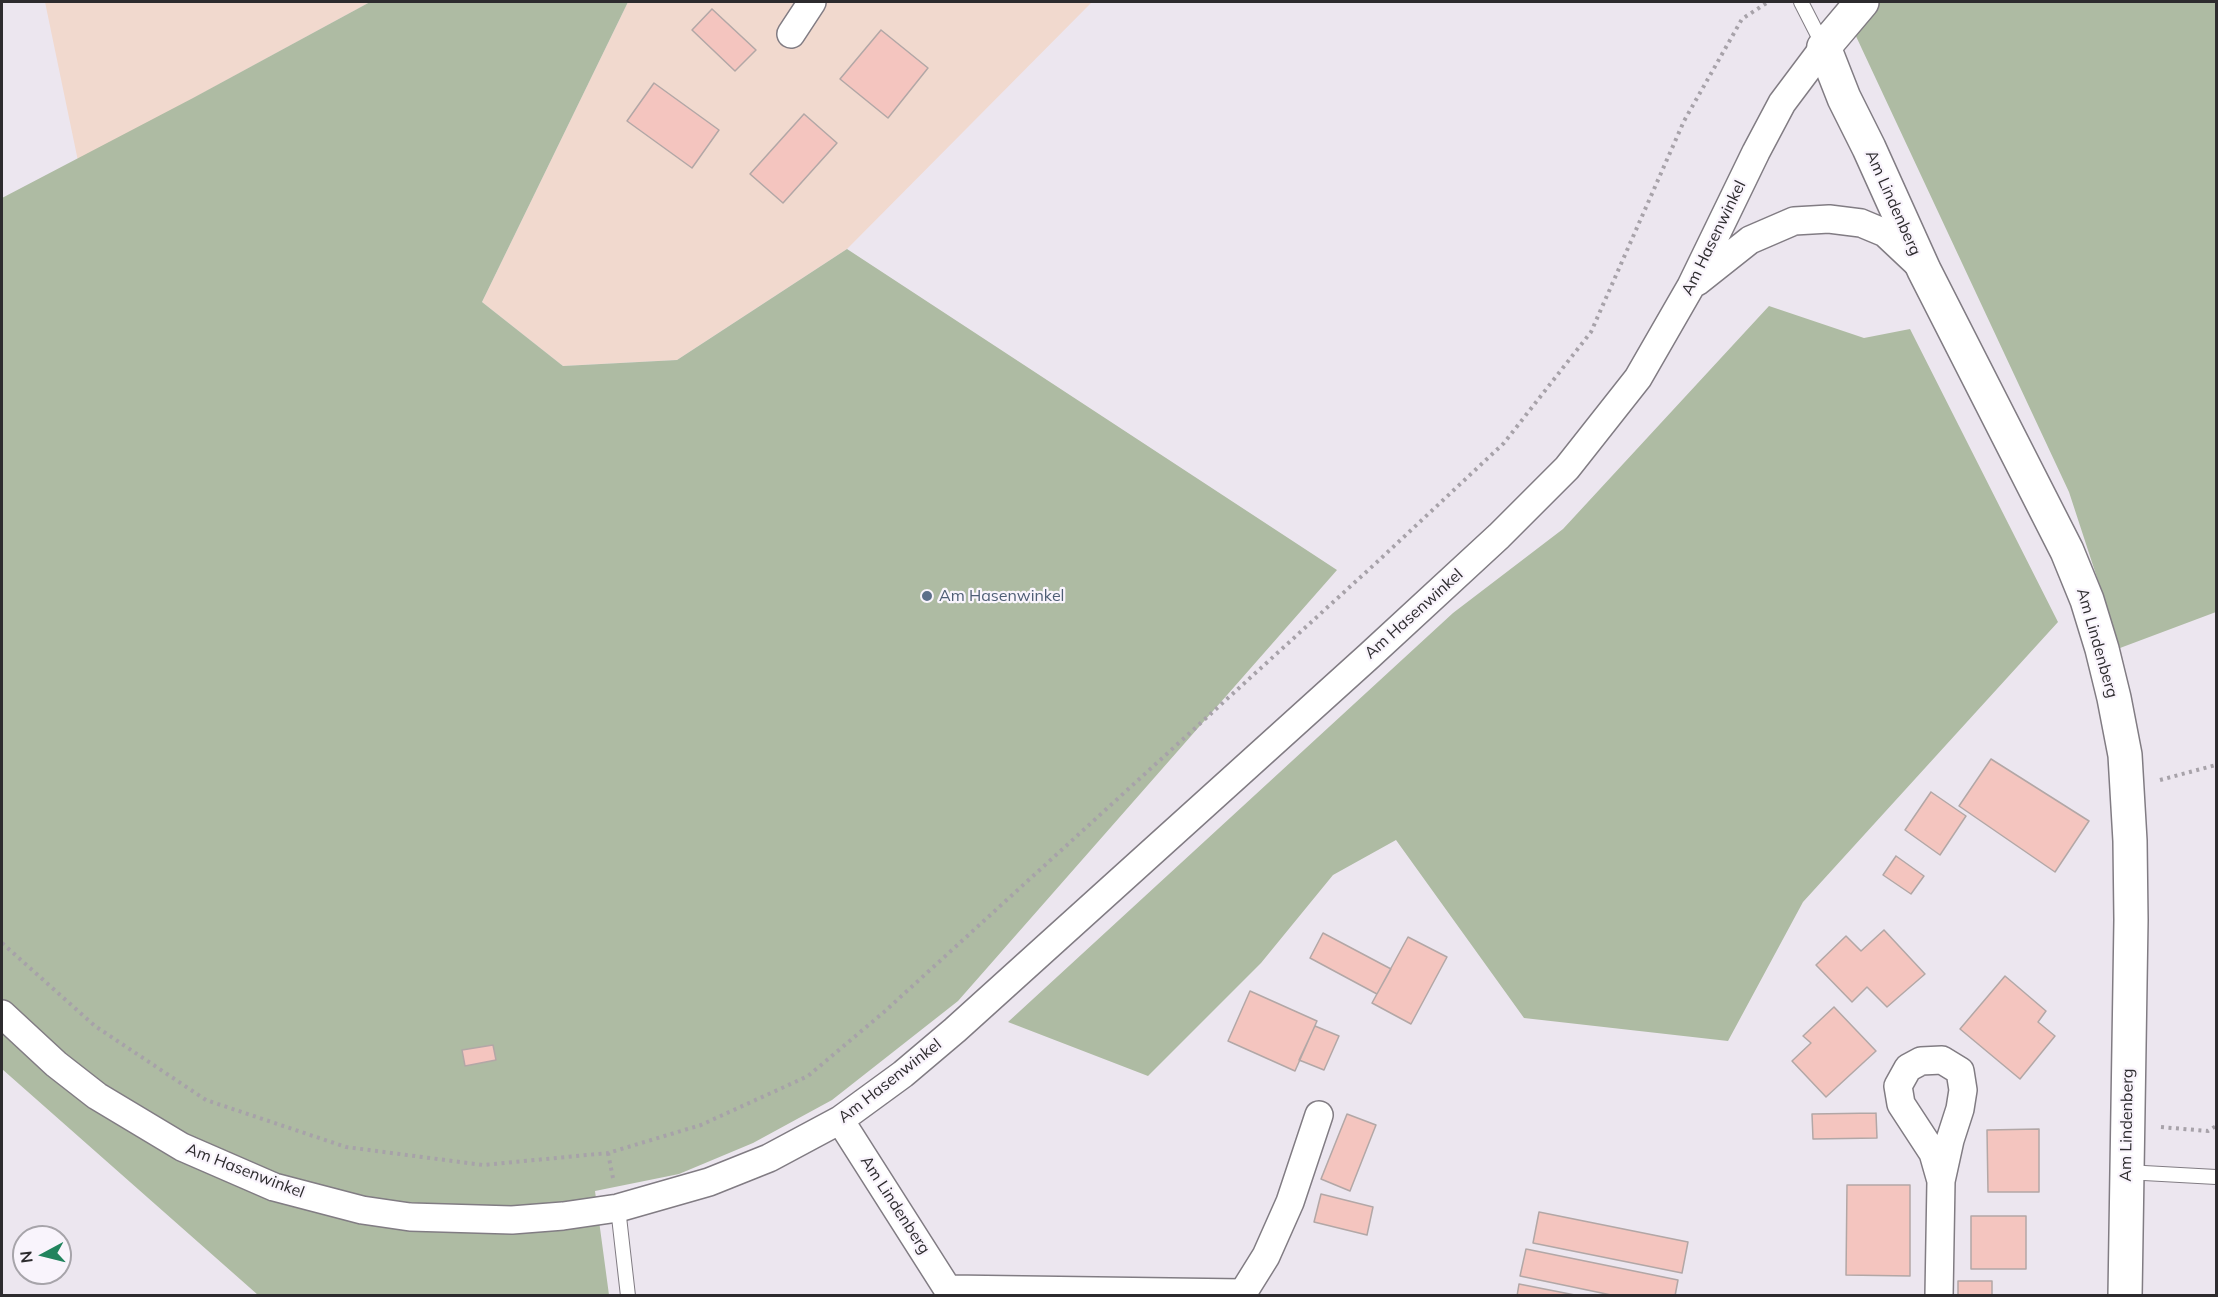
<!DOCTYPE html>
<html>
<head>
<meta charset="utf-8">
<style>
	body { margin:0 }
	#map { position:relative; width:2218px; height:1297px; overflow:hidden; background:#ece6ef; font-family:Mulish,sans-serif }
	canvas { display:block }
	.frame { position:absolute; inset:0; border:3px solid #2d2b2e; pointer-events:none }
	.north { position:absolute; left:12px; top:1225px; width:60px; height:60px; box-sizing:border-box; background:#f9f4fc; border:2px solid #a7a4aa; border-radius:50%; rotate:263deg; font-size:16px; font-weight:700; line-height:24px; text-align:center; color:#2d2b2e }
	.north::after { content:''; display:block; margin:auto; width:21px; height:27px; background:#21835d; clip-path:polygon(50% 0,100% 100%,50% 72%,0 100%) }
</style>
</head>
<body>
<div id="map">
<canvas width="2218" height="1297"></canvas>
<div class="frame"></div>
<div class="north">N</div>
</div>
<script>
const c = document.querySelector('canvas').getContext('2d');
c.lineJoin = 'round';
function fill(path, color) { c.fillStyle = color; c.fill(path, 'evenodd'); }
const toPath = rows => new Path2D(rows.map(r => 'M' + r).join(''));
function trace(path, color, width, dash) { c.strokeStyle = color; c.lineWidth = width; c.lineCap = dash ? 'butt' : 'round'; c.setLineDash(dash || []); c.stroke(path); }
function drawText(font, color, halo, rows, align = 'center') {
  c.font = font + ' Mulish,sans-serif'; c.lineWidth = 4.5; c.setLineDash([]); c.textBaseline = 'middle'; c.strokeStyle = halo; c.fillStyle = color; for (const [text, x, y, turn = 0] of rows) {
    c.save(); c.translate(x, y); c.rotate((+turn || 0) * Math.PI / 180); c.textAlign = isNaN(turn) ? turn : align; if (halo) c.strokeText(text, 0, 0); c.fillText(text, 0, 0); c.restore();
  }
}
fill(toPath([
	[45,2,370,2,78,161],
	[628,2,1092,2,847,249,677,360,563,366,482,302]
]), '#f1d9ce');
fill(toPath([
	[370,2,628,2,482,302,563,366,677,360,847,249,1337,570,958,1001,832,1100,753,1143,679,1174,595,1191,609,1295,258,1295,2,1069,2,198,193,98],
	[1840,2,2216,2,2216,612,2120,648,2069,492],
	[1769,306,1864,338,1910,329,2058,622,1803,902,1728,1041,1524,1018,1396,840,1333,875,1261,963,1148,1076,1008,1022,1453,613,1563,529]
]), '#aebba3');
const building = toPath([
	[712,9,756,50,735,71,692,30,712,9],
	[881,30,928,68,888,118,840,79,881,30],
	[654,83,719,130,692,168,627,121,654,83],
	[804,114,837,143,783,203,750,174,804,114],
	[1991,759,2089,821,2055,872,1959,806,1991,759],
	[1931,792,1966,816,1940,855,1905,830,1931,792],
	[1896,856,1924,876,1911,894,1883,875,1896,856],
	[1884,930,1925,974,1887,1007,1867,987,1852,1002,1816,965,1846,936,1861,951,1884,930],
	[1323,933,1391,969,1377,994,1310,958,1323,933],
	[1408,937,1447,957,1411,1024,1372,1003,1408,937],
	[2005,976,2046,1011,2038,1022,2055,1036,2020,1079,1960,1029,2005,976],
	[1250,991,1317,1021,1295,1071,1228,1041,1250,991],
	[1834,1007,1876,1051,1826,1097,1792,1061,1811,1043,1803,1036,1834,1007],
	[1315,1026,1339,1036,1324,1070,1299,1060,1315,1026],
	[493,1045,496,1060,465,1066,462,1050,493,1045],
	[1876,1113,1877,1138,1813,1139,1812,1114,1876,1113],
	[1347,1114,1376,1125,1350,1191,1321,1179,1347,1114],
	[2039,1129,2039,1192,1988,1192,1987,1130,2039,1129],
	[1847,1185,1910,1185,1910,1276,1846,1275,1847,1185],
	[1321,1194,1373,1207,1367,1235,1314,1222,1321,1194],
	[1539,1212,1688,1242,1682,1273,1533,1243,1539,1212],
	[1971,1216,2026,1216,2026,1269,1971,1269,1971,1216],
	[1526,1249,1678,1280,1675,1296,1616,1296,1520,1276,1526,1249],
	[1958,1281,1992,1281,1992,1296,1958,1296,1958,1281],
	[1519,1284,1580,1296,1517,1296,1519,1284]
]);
fill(building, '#f4c5bf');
trace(building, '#b2a7a6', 1.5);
const lane = toPath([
	[1801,2,1823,45],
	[2126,1172,2216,1177],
	[618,1208,628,1296]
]);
const street = toPath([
	[791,34,812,2],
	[1697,282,1750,240,1794,221,1829,219,1861,223,1885,233,1919,265],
	[2,1014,56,1064,97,1096,182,1147,274,1187,362,1210,410,1217,512,1220,563,1216,618,1208,709,1182,769,1158,840,1120,903,1074,955,1030,1369,656,1499,536,1567,468,1638,378,1691,286,1756,152,1782,103,1824,47],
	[840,1120,952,1296],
	[949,1289,1243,1293,1266,1256,1290,1202,1319,1115],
	[1939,1296,1941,1181,1950,1140,1960,1109,1963,1090,1960,1071,1942,1060,1921,1061,1908,1068,1898,1086,1901,1104,1933,1153,1941,1181]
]);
const secondary = toPath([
	[1862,2,1824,47,1844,98,1869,148,1924,270,2067,551,2087,600,2102,649,2114,698,2125,755,2130,841,2131,920,2125,1296]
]);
trace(lane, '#817c83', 16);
trace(street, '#817c83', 30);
trace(secondary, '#817c83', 36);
trace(toPath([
	[2160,780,2216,765],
	[2,943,95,1026,206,1100,346,1147,483,1165,608,1153,701,1125,808,1076,884,1012,1376,563,1504,443,1591,332,1684,121,1742,19,1768,2],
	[2161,1127,2208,1131,2216,1126],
	[608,1153,613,1178]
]), '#a7a2a9', 4, [3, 4.5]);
trace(lane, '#fff', 14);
trace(street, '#fff', 27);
trace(secondary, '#fff', 33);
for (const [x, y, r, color] of [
	[927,596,6,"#5c6f8a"]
]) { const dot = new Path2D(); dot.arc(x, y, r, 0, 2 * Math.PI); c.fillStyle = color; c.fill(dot); trace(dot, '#f9f4fc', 2); }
drawText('16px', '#2d2b2e', '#f9f4fc', [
	["Am Lindenberg",1893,203,66],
	["Am Hasenwinkel",1714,238,-64],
	["Am Hasenwinkel",1414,614,-42],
	["Am Lindenberg",2097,643,74],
	["Am Hasenwinkel",890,1081,-38],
	["Am Lindenberg",2127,1125,-89],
	["Am Hasenwinkel",245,1171,21],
	["Am Lindenberg",895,1205,57]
]);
drawText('16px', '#4e5e75', '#f9f4fc', [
	["Am Hasenwinkel",939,596]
], 'left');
</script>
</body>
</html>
